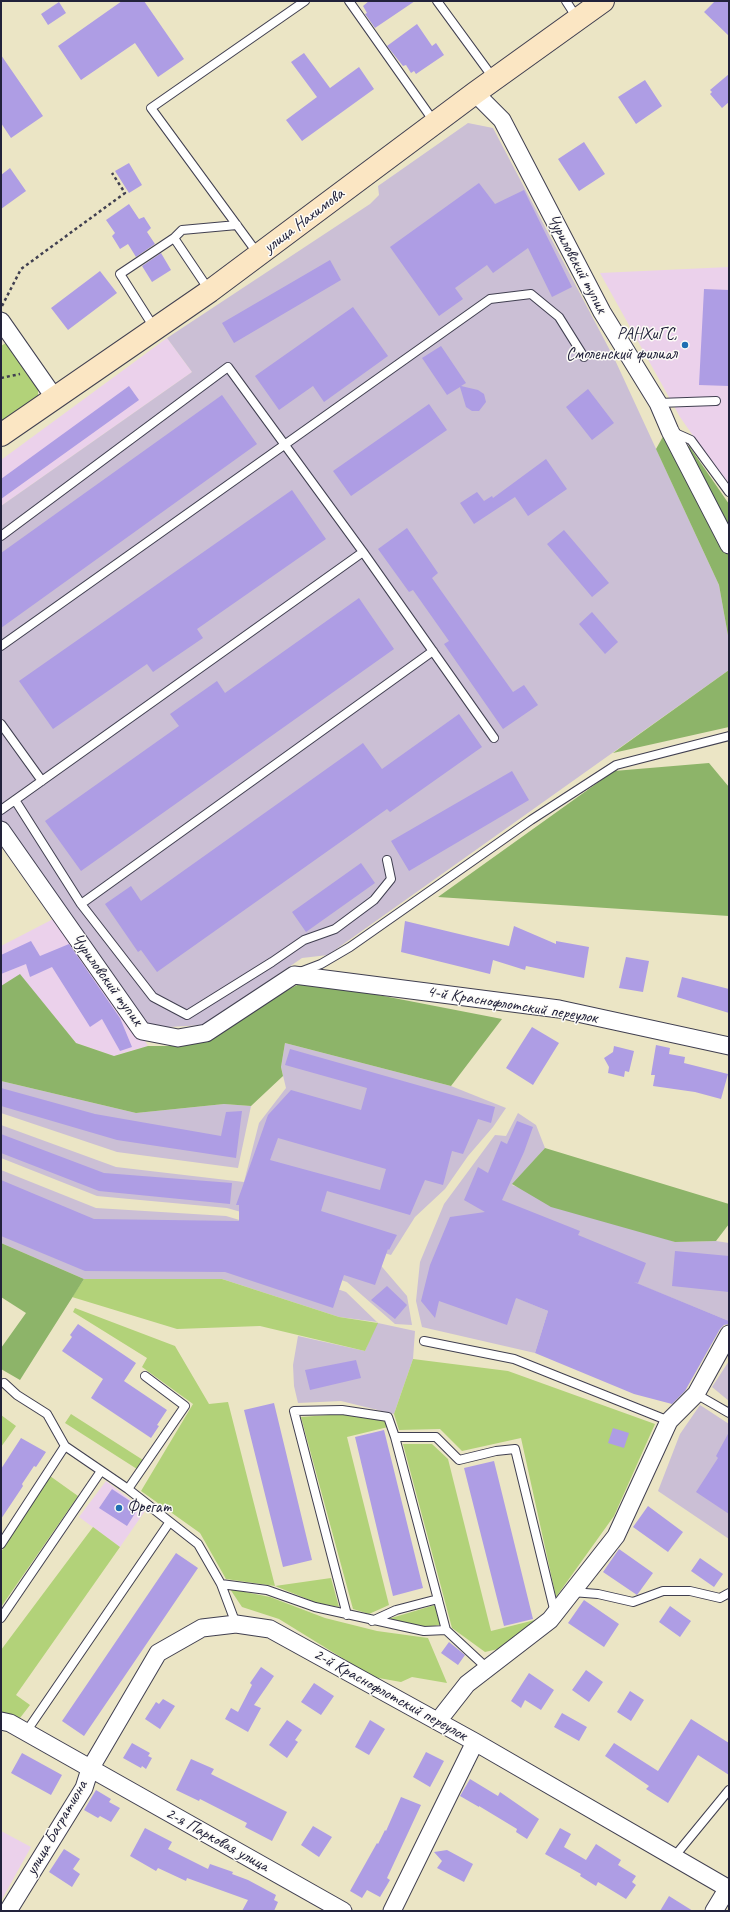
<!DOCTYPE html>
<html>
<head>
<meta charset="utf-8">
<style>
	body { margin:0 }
	#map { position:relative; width:730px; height:1912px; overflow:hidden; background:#ebe5c5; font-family:Caveat,sans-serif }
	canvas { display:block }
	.frame { position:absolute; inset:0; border:2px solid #22223b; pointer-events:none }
</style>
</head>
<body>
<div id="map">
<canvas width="730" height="1912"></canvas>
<div class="frame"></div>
</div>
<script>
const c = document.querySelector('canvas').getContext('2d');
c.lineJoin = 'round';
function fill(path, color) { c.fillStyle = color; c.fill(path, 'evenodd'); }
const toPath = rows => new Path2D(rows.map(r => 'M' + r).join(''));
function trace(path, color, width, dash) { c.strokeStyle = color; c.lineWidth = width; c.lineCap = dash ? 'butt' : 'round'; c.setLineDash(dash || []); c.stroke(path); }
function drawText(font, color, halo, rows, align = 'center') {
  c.font = font + ' Caveat,sans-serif'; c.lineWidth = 3; c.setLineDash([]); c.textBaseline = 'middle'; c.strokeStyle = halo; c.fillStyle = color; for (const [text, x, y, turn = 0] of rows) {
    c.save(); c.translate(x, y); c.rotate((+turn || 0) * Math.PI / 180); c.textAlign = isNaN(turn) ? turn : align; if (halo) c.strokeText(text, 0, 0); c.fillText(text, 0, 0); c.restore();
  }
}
fill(toPath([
	[729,267,729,483,719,473,680,417,600,273],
	[167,338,192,372,1,506,1,460],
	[59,916,141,1034,148,1046,114,1056,76,1043,20,975,1,986,1,946],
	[106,1481,145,1511,120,1547,79,1517],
	[1,1831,31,1847,1,1901]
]), '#ebd1eb');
fill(toPath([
	[468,123,493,128,615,360,719,585,729,641,729,670,328,955,302,958,205,1025,150,1028,1,822,1,506,192,372,167,338,370,204,379,195,378,186],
	[285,1043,451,1086,506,1108,493,1127,468,1156,445,1189,415,1217,391,1255,227,1208,97,1196,1,1158,1,1125,116,1167,244,1182,259,1123,286,1088,281,1067],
	[1,1081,136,1113,224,1104,251,1106,238,1168,117,1152,1,1113],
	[518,1113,536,1125,545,1148,512,1185,675,1242,716,1241,729,1243,729,1321,480,1220,464,1276,548,1311,535,1353,422,1327,416,1301,420,1262,444,1204,495,1135,506,1136],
	[1,1170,96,1208,226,1216,377,1261,407,1296,412,1325,395,1324,347,1282,234,1244,88,1237,1,1200],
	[1,1213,232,1253,346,1292,378,1323,415,1331,413,1359,394,1414,341,1401,298,1403,294,1386,293,1365,298,1336,365,1351,377,1322,339,1317,222,1279,84,1279,1,1243],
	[729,1361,729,1401,712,1387],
	[700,1405,729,1424,729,1539,658,1491,680,1434]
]), '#cbbfd5');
fill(toPath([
	[9,341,38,382,38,397,1,424,1,346],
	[84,1279,222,1279,339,1317,378,1323,365,1351,260,1326,177,1329,72,1297],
	[75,1308,175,1346,209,1404,228,1402,275,1586,331,1578,339,1607,317,1603,275,1586,226,1579,200,1533,141,1491,193,1404,142,1367,147,1358,73,1312],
	[413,1359,508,1371,655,1424,614,1516,556,1597,521,1438,462,1451,440,1429,399,1430,394,1414],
	[71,1414,143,1460,137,1469,65,1423],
	[342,1414,385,1419,388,1427,347,1437,389,1605,369,1614,353,1609,301,1417],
	[1,1415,16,1426,1,1447],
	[403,1444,432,1444,448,1459,491,1631,547,1617,507,1647,485,1652,452,1628],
	[50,1476,78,1496,1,1607,1,1552],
	[93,1527,120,1547,16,1695,30,1705,20,1718,1,1713,1,1650],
	[230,1589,270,1597,325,1618,377,1631,428,1638,447,1683,412,1677,401,1682,373,1677,279,1619,242,1607],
	[435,1605,440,1625,422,1627,388,1619]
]), '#b2d279');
fill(toPath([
	[665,433,729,556,729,641,719,585,656,449],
	[689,446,729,504,729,532,685,448],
	[729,670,729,727,613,753],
	[709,763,729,787,729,916,438,897,614,771],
	[20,974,76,1043,114,1056,148,1046,182,1046,216,1034,280,994,299,984,368,993,502,1019,451,1086,285,1043,281,1067,283,1076,251,1106,224,1104,136,1113,1,1081,1,986],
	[545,1148,729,1204,729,1224,716,1241,675,1242,551,1207,512,1184],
	[1,1243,84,1279,20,1380,1,1369,1,1348,26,1313,1,1297]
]), '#8db469');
fill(toPath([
	[122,1,144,1,184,59,158,77,135,43,81,80,58,46],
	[369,1,415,1,375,28,365,14,367,13,363,6],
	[715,1,729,1,729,36,704,12],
	[59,2,66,13,48,25,41,14],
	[417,24,432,46,436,43,444,55,416,74,414,71,411,73,406,65,403,66,387,46],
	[304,53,330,88,359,67,374,89,302,141,286,120,317,97,291,62],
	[1,55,43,116,11,138,1,123],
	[729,74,729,102,722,108,710,94,712,92,710,90],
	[645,80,662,106,636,124,618,97],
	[584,142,605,174,579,191,558,159],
	[129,163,142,185,129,193,115,171],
	[10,168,26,191,1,209,1,175],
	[479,183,495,204,524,190,572,287,552,297,528,248,493,273,487,265,455,288,463,299,439,316,390,247],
	[129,204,139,219,144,217,151,228,147,232,155,244,136,257,128,244,120,249,112,236,115,233,106,220],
	[161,253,171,270,152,282,142,266],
	[330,260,341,280,234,343,222,323],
	[100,271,117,293,68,330,51,308],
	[704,289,729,290,729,386,699,385],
	[353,307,388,356,324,402,313,386,279,410,255,376],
	[441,346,466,383,461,386,478,390,484,394,486,402,479,411,472,411,466,407,460,387,447,395,422,358],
	[129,386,139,400,1,499,1,479],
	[588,389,614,423,592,440,566,407],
	[222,395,257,444,1,628,1,553],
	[429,404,447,430,351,496,333,471],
	[546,459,567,489,528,516,515,497,474,524,460,503,477,492,484,501,492,496,493,498],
	[292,490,326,539,197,629,203,638,153,672,147,664,53,729,19,681],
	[407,528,438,573,432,578,513,692,524,685,538,705,503,729,444,644,449,641,413,590,409,592,378,549],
	[564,530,609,583,592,597,547,544],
	[359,598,394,649,81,871,45,821,179,726,170,714,217,681,225,693],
	[592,612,618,642,605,654,579,624],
	[459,714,482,747,390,812,387,809,157,972,141,950,138,952,105,904,131,886,141,901,363,743,382,769],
	[512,771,529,800,409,871,391,841],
	[361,863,375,883,306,932,292,912],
	[405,921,509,946,514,926,556,944,556,941,589,947,584,978,526,966,525,970,493,960,490,974,401,952],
	[31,941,40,956,69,944,120,1018,132,1047,120,1051,102,1019,90,1027,52,967,30,977,26,964,1,974,1,955],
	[626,957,649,961,643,992,619,988],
	[682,977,729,989,729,1013,677,997],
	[532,1027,559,1043,533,1085,506,1068],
	[656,1045,670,1048,669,1054,685,1057,684,1063,728,1074,721,1099,695,1092,653,1086,655,1075,651,1075],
	[614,1046,634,1051,629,1072,625,1071,624,1077,608,1073,609,1067,604,1058,613,1052],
	[290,1049,495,1107,491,1123,478,1119,463,1154,452,1151,443,1185,425,1180,410,1215,327,1191,321,1211,397,1235,389,1250,388,1249,375,1285,344,1275,333,1308,225,1272,85,1271,1,1236,1,1180,94,1219,239,1221,239,1205,236,1205,268,1115,291,1090,361,1110,367,1088,285,1065],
	[278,1138,386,1169,380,1190,270,1160],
	[1,1088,95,1114,221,1136,226,1112,242,1111,236,1158,117,1140,1,1106],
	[517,1121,533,1127,524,1152,502,1200,580,1231,578,1235,646,1263,638,1283,634,1282,729,1321,729,1324,724,1325,720,1329,685,1391,672,1404,634,1394,535,1353,548,1311,516,1298,507,1325,439,1301,435,1318,421,1301,430,1265,450,1217,485,1212,464,1200,478,1167,488,1173,501,1141,507,1144],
	[1,1134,104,1173,232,1183,230,1204,99,1191,1,1153],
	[675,1251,729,1256,729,1292,672,1286],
	[387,1286,407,1305,395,1319,371,1300],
	[78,1324,136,1363,124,1381,167,1410,157,1425,159,1426,151,1438,91,1398,103,1379,62,1351,72,1337,70,1335],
	[356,1360,361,1378,310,1390,305,1370],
	[274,1403,312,1560,283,1567,244,1410],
	[613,1428,629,1433,624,1448,608,1443],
	[384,1430,423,1588,393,1596,355,1437],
	[729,1432,729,1514,696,1492,718,1458,716,1456],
	[21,1438,46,1452,36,1467,34,1466,22,1484,23,1486,1,1519,1,1469],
	[494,1461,533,1619,504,1626,464,1468],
	[112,1489,139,1507,127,1526,99,1508],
	[648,1506,683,1532,668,1552,633,1527],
	[619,1549,653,1573,637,1595,603,1572],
	[176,1553,198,1568,84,1736,62,1721],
	[700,1558,723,1574,714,1587,691,1571],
	[584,1600,619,1624,604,1647,568,1623],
	[670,1606,691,1621,680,1637,659,1622],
	[449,1642,465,1655,458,1665,441,1653],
	[261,1667,274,1676,254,1705,261,1708,248,1732,225,1719,231,1708,238,1712,252,1685,250,1683],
	[586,1670,603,1682,589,1702,572,1690],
	[529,1673,554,1690,541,1710,525,1700,521,1708,511,1701],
	[314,1683,334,1696,321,1715,301,1702],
	[630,1691,644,1700,631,1721,617,1712],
	[163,1699,175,1706,160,1729,145,1719,156,1702,159,1704],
	[562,1713,587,1727,579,1741,554,1727],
	[691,1719,729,1743,729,1775,698,1755,668,1803,646,1789,649,1786,605,1756,614,1743,658,1771],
	[287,1720,302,1730,295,1740,298,1742,287,1758,269,1745],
	[370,1720,385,1729,369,1755,355,1747],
	[132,1743,150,1753,148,1756,152,1758,146,1769,142,1766,141,1768,123,1758],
	[426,1752,444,1761,430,1787,413,1777],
	[22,1753,62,1775,51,1795,11,1773],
	[191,1759,214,1769,211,1774,287,1812,272,1841,245,1827,247,1823,200,1799,199,1801,176,1790],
	[470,1779,498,1796,500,1792,539,1819,527,1839,516,1832,517,1829,479,1806,479,1807,460,1796],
	[96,1790,111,1799,109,1802,120,1808,111,1822,100,1816,98,1818,84,1810],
	[401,1797,421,1805,387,1878,390,1880,380,1897,367,1890,362,1898,350,1891,377,1843,378,1844,385,1830,386,1831],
	[313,1826,332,1837,319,1857,301,1845],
	[145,1828,172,1842,168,1849,208,1869,210,1864,233,1872,232,1874,248,1880,276,1895,274,1900,278,1902,274,1911,242,1911,248,1900,187,1878,186,1881,158,1868,156,1871,130,1856],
	[560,1828,571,1834,564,1847,586,1860,596,1844,621,1860,618,1865,636,1876,632,1882,636,1885,626,1899,598,1882,596,1886,580,1876,581,1874,545,1854],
	[64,1849,80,1859,73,1869,80,1874,72,1887,49,1872],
	[447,1850,473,1864,464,1882,437,1868,442,1861,434,1852],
	[669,1896,693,1911,660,1911]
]), '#ae9de4');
const lane = toPath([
	[349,1,435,123],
	[437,1,494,79],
	[566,1,577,18],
	[174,238,182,230,237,225],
	[258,254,151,108,305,1],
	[155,329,120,274,174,238,209,290],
	[658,403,716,401],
	[673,432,691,440,729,492],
	[1,536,228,367,363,552,1,810],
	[363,552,494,738],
	[1,646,490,299,531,294,559,317,584,357],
	[1,724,42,781],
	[15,800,81,904,153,997,187,1015,272,962,304,940,335,929,374,900,391,879,387,860],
	[81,904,433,651],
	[300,972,321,964,350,947,531,820,616,765,729,736],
	[424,1341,514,1359,669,1421],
	[4,1383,17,1395,47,1414,65,1446,128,1489,198,1544,221,1584,236,1624],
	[696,1394,729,1413],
	[128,1489,185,1406,145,1376],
	[1,1544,65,1446],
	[221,1584,267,1590,315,1607,424,1631,446,1630,488,1669],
	[572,1592,598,1594,633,1602,663,1591,690,1591,720,1598,729,1593],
	[347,1615,294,1411,342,1410,388,1417,395,1437],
	[1,1618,101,1471],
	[372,1621,396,1610,438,1599],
	[446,1630,395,1437,436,1437,459,1460,496,1451,515,1449,555,1613],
	[26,1732,169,1523],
	[674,1857,729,1790]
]);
const street = toPath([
	[475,93,502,120,602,312,658,403,670,431,729,545],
	[1,321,54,397],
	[1,830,142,1031,178,1038,206,1033,294,975,559,1009,729,1046],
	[1,1721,10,1723,343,1911],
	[438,1721,467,1684,550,1620,616,1536,669,1421,696,1394,729,1334],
	[8,1911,84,1788,90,1769,158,1653,202,1628,236,1624,270,1629,475,1742,729,1889],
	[392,1911,475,1742],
	[714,1911,728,1888]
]);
const secondary = toPath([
	[1,435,210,291,475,93,603,1]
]);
trace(lane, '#403f50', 10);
trace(street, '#403f50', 19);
trace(secondary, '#403f50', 24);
trace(toPath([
	[2,306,21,269,125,193,112,173],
	[1,378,20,374]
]), '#403f50', 2.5, [3, 3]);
trace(lane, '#fff', 8);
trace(street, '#fff', 17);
trace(secondary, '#fbe6c3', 22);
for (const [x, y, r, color] of [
	[685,345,4,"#1f6fb2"],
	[119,1508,4,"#1f6fb2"]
]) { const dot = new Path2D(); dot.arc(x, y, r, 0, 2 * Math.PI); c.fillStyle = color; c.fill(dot); trace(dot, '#fdfcf7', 1.5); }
drawText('17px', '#22223b', '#fdfcf7', [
	["улица Нахимова",304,221,-37],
	["Чуриловский тупик",577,264,62],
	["Чуриловский тупик",107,980,54],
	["4-й Краснофлотский переулок",512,1005,9],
	["2-й Краснофлотский переулок",390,1695,29],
	["улица Багратиона",57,1828,-60],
	["2-я Парковая улица",217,1840,29]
]);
drawText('17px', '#22223b', '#fdfcf7', [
	["РАНХиГС,",677,335],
	["Смоленский филиал",677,355],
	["Фрегат",127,1508,"left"]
], 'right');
</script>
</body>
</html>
